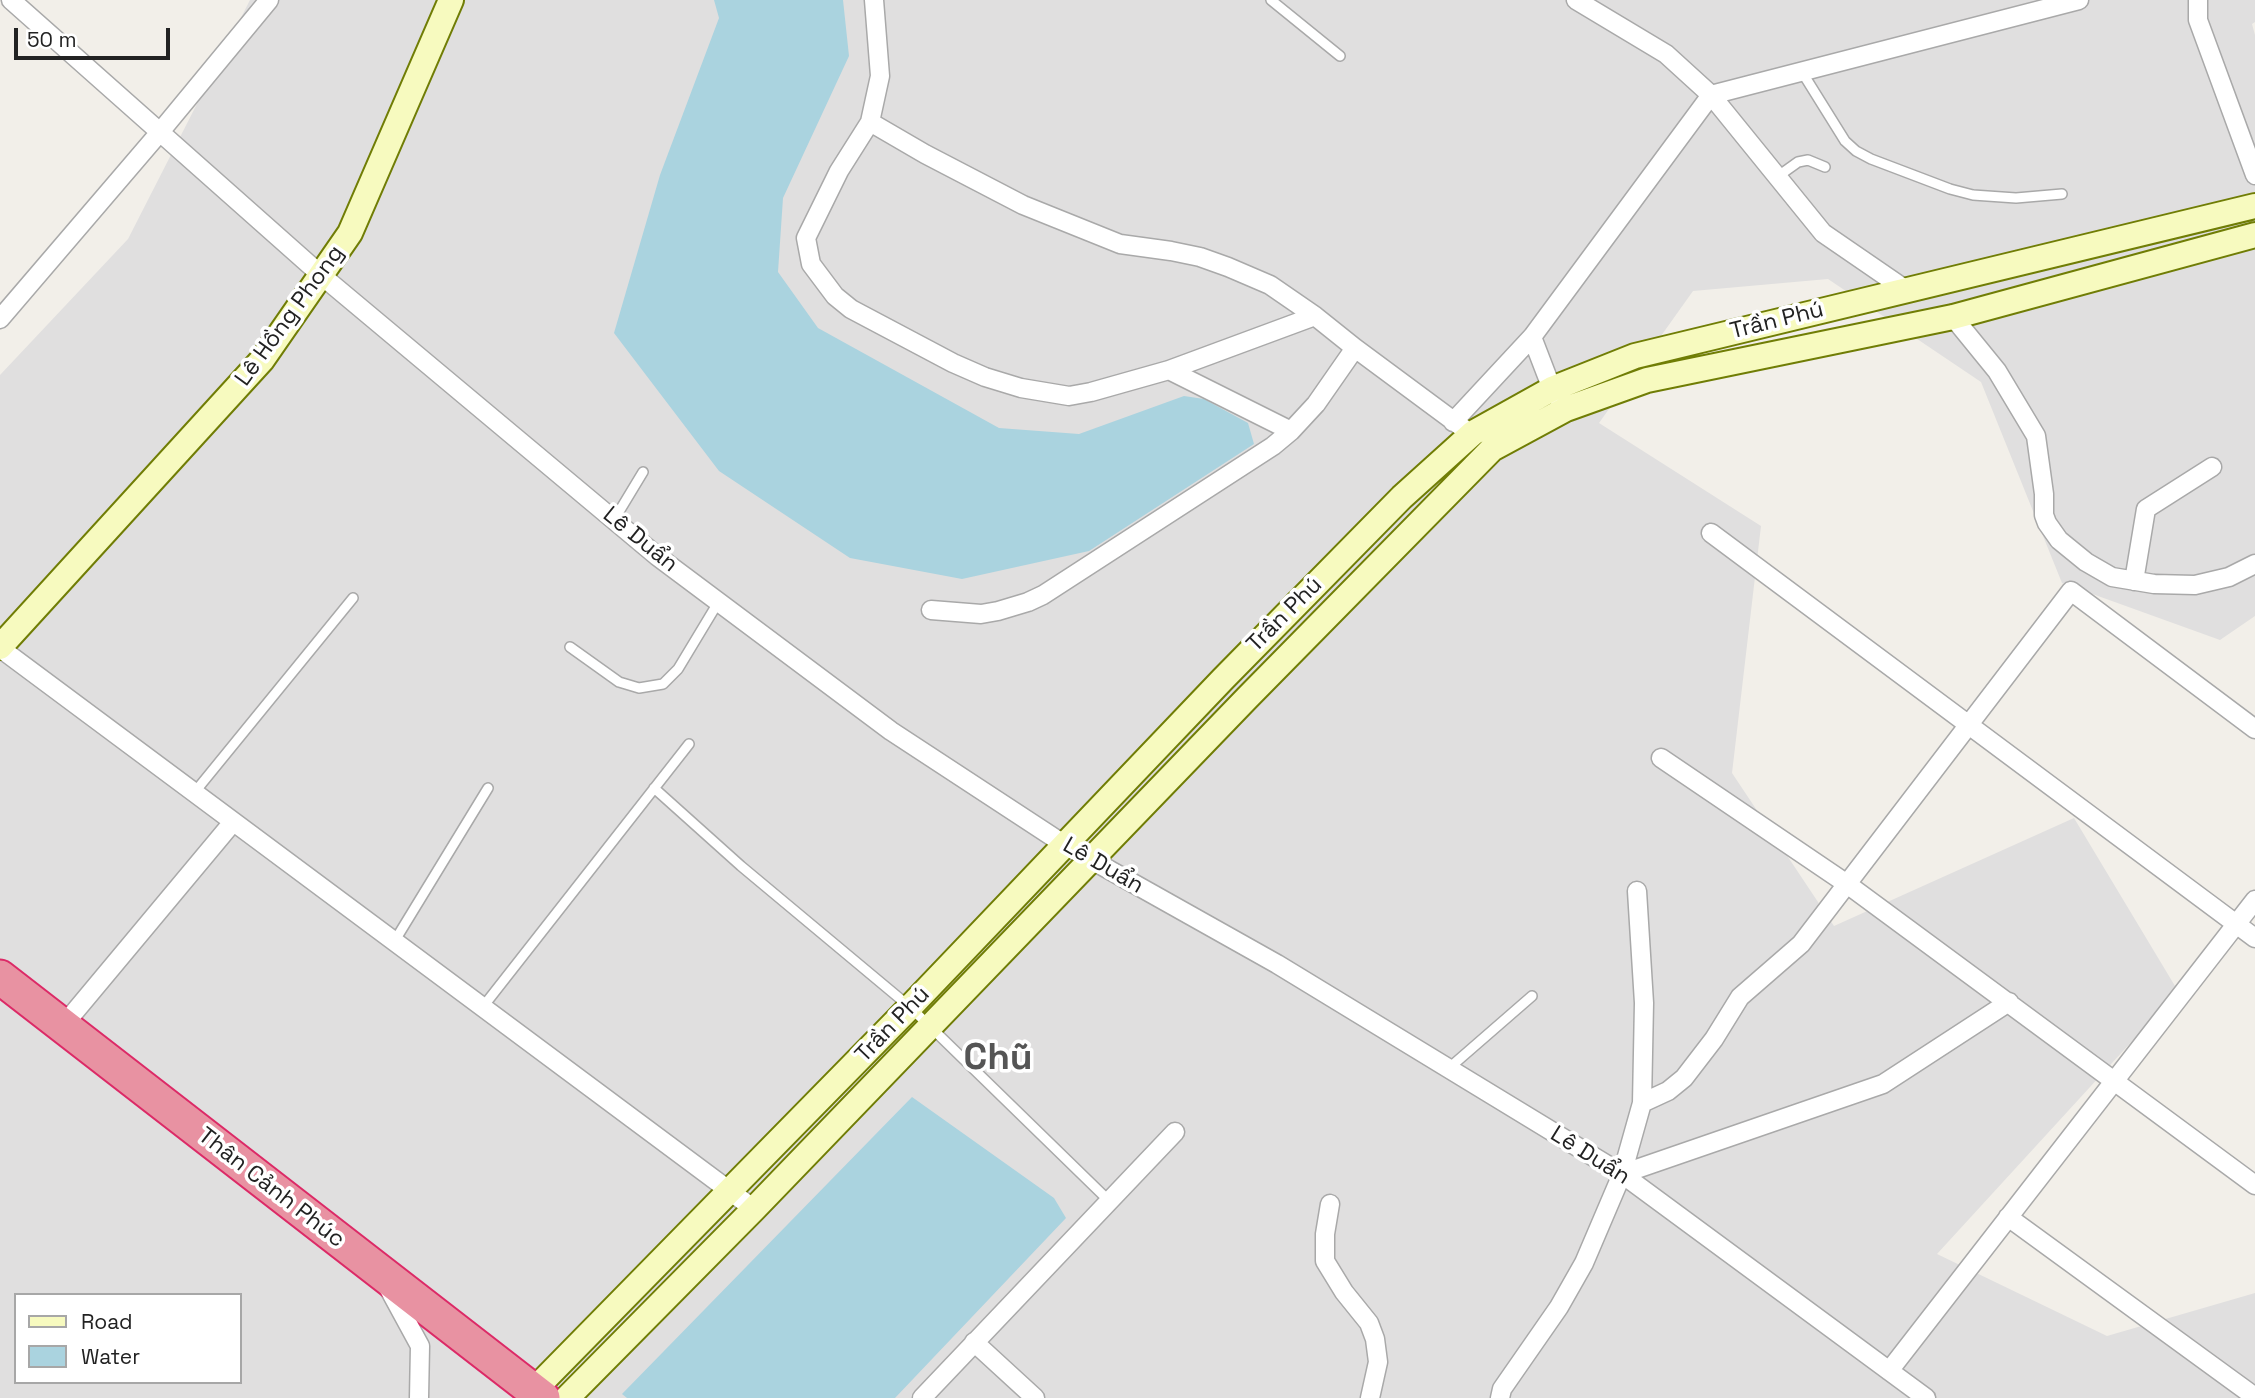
<!DOCTYPE html>
<html>
<head>
<meta charset="utf-8">
<style>
	body { margin:0 }
	#map { position:relative; width:2255px; height:1398px; overflow:hidden; background:#f2efe9; font-family:"Space Grotesk",sans-serif }
	canvas { display:block }
	.legend { position:absolute; left:14px; top:1293px; width:228px; height:91px; box-sizing:border-box; background:#fff; border:2px solid #a7a7a7; margin:0; padding:9px 12px; list-style:none; font-size:21px; color:#222 }
	.legend li { display:flex; align-items:center; gap:14px; height:35px }
	.legend b { width:35px; border:2px solid #a7a7a7 }
	.scale { position:absolute; left:14px; top:28px; width:156px; height:32px; box-sizing:border-box; border:4px solid #222; border-top:0; padding-left:9px; font-size:21px; line-height:24px; white-space:nowrap; color:#222; -webkit-text-stroke:5px #fff; paint-order:stroke }
</style>
</head>
<body>
<div id="map">
<canvas width="2255" height="1398"></canvas>
<ul class="legend">
<li><b style="height:9px;background:#f7fabf"></b>Road</li>
<li><b style="height:19px;background:#aad3df"></b>Water</li>
</ul>
<div class="scale">50 m</div>
</div>
<script>
const c = document.querySelector('canvas').getContext('2d');
c.lineJoin = 'round';
function fill(path, color) { c.fillStyle = color; c.fill(path, 'evenodd'); }
const toPath = rows => new Path2D(rows.map(r => 'M' + r).join(''));
function trace(path, color, width, dash) { c.strokeStyle = color; c.lineWidth = width; c.lineCap = dash ? 'butt' : 'round'; c.setLineDash(dash || []); c.stroke(path); }
function drawText(font, color, halo, rows, align = 'center') {
  c.font = font + ' "Space Grotesk",sans-serif'; c.lineWidth = 7; c.setLineDash([]); c.textBaseline = 'middle'; c.strokeStyle = halo; c.fillStyle = color; for (const [text, x, y, turn = 0] of rows) {
    c.save(); c.translate(x, y); c.rotate((+turn || 0) * Math.PI / 180); c.textAlign = isNaN(turn) ? turn : align; if (halo) c.strokeText(text, 0, 0); c.fillText(text, 0, 0); c.restore();
  }
}
fill(toPath([
	[250,0,2255,0,2255,22,2252,24,2255,35,2255,616,2220,640,2062,583,1981,382,1828,279,1693,291,1599,423,1761,526,1732,773,1834,926,2074,818,2178,991,1937,1254,2107,1336,2255,1293,2255,1398,0,1398,0,375,128,239],
	[16,1295,240,1295,240,1382,16,1382]
]), '#e0dfdf');
fill(toPath([
	[714,0,843,0,849,56,783,198,778,272,818,328,999,428,1079,434,1184,396,1204,399,1248,423,1254,444,1089,551,962,579,850,558,719,471,614,333,660,175,719,18],
	[912,1097,1054,1198,1066,1218,895,1398,627,1398,622,1394]
]), '#aad3df');
const lane = toPath([
	[1271,0,1340,56],
	[1802,72,1845,141,1856,151,1871,159,1950,189,1973,195,2016,198,2062,194],
	[1777,177,1798,162,1808,160,1825,167],
	[614,520,643,472],
	[570,647,619,682,639,688,663,684,678,669,719,601],
	[654,788,741,866,910,1007,1103,1195],
	[194,793,353,598],
	[394,942,488,788],
	[482,1008,689,744],
	[1448,1069,1532,996]
]);
const street = toPath([
	[11,0,321,275,657,556,891,731,1065,845,1277,964,1622,1174,1926,1398],
	[874,0,880,76,870,122,839,171,806,238,811,264,835,296,851,309,953,363,985,377,1021,388,1069,396,1091,392,1169,370,1315,316],
	[1576,0,1666,54,1711,95,1823,233,1906,290],
	[2198,0,2198,20,2255,175],
	[870,122,925,154,1023,205,1120,244,1171,251,1200,257,1228,267,1270,285,1315,316,1355,348,1463,428],
	[1953,317,1997,371,2036,436,2044,494,2044,515,2047,523,2059,540,2086,562,2112,577,2154,584,2195,585,2229,577,2255,564],
	[0,319,160,132,269,0],
	[1532,337,1552,389,1558,398],
	[1169,370,1291,431],
	[1453,422,1532,337,1711,95,2079,0],
	[1711,533,2255,938],
	[2134,581,2146,509,2212,467],
	[931,610,981,614,998,611,1028,602,1043,595,1273,446,1291,431,1316,404,1355,348],
	[0,648,754,1209],
	[1661,758,1847,884,2255,1185],
	[62,1027,233,822],
	[1642,1103,1668,1091,1684,1078,1714,1039,1740,997,1801,944,2071,591,2255,729],
	[1622,1174,1642,1103,1644,1003,1637,891],
	[1330,1204,1325,1234,1325,1261,1344,1292,1369,1323,1375,1339,1378,1362,1370,1398],
	[2008,1217,2255,1397],
	[389,1289,420,1346,419,1398],
	[974,1342,1035,1398],
	[1889,1371,2255,900],
	[922,1398,1175,1132],
	[1500,1398,1502,1389,1559,1307,1584,1263,1622,1174,1883,1084,2009,1002]
]);
const secondary = toPath([
	[0,647,262,360,350,233,451,0],
	[534,1390,910,1007,1223,679,1402,497,1473,433,1552,389,1635,356,2255,206],
	[567,1398,754,1209,1247,698,1492,449,1566,409,1647,380,1953,317,2255,235]
]);
const highway = toPath([
	[0,977,543,1398]
]);
trace(lane, '#a9a9a9', 12);
trace(street, '#a9a9a9', 21);
trace(secondary, '#707d05', 28);
trace(highway, '#dc2a67', 37);
trace(lane, '#fff', 9);
trace(street, '#fff', 18);
trace(secondary, '#f7fabf', 24);
trace(highway, '#e892a2', 33);
drawText('23px', '#222', '#fff', [
	["Lê Hồng Phong",290,316,-54],
	["Trần Phú",1777,321,-14],
	["Lê Duẩn",640,540,39],
	["Trần Phú",1285,615,-45],
	["Lê Duẩn",1103,866,30],
	["Trần Phú",893,1025,-46],
	["Lê Duẩn",1590,1156,32],
	["Thân Cảnh Phúc",271,1188,38]
]);
drawText('bold 37px', '#555', '#fff', [
	["Chũ",998,1059]
]);
</script>
</body>
</html>
